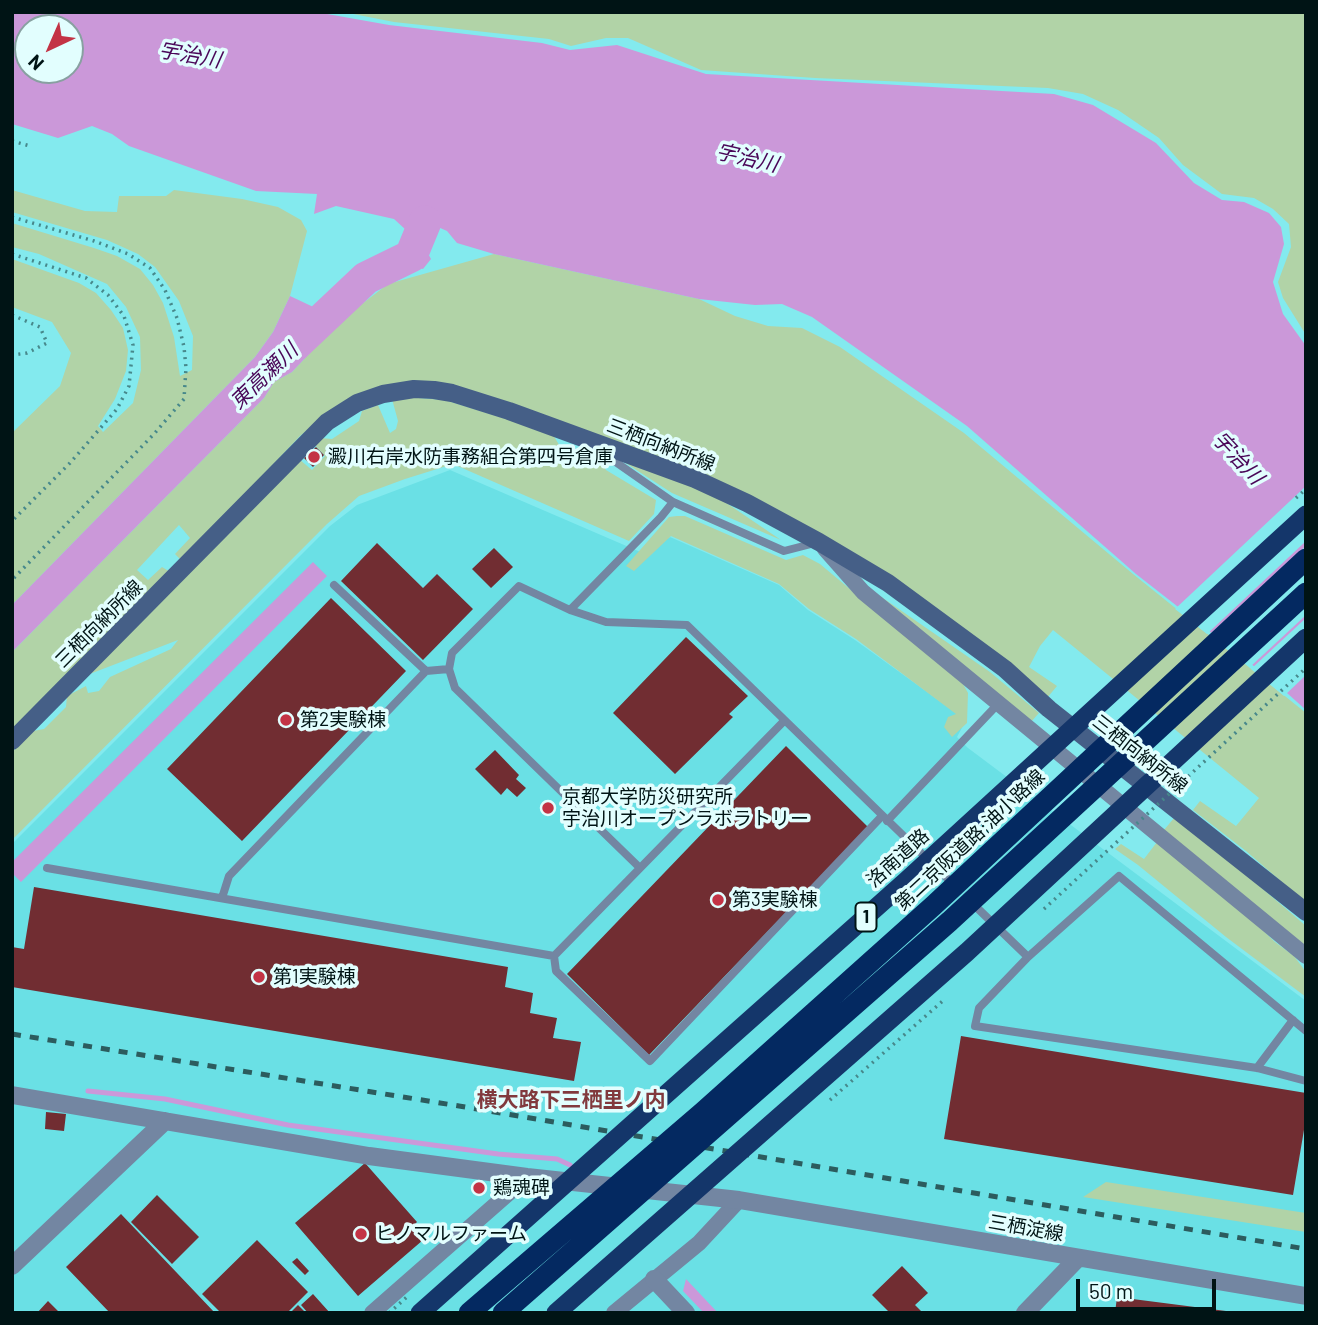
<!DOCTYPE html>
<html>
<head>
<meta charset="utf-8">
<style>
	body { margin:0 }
	#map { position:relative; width:1318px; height:1325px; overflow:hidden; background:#83eaee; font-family:Barlow,sans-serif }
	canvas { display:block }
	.frame { position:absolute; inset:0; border:14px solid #001415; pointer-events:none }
	.north { position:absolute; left:14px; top:14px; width:70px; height:70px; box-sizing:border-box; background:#e2fefe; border:2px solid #88a0a1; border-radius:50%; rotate:224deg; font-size:19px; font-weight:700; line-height:28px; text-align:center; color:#001415 }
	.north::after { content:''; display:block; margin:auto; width:24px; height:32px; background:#c33345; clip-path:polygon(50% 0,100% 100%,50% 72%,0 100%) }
	.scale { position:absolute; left:1076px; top:1279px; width:140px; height:32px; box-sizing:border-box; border:4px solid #001415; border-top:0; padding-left:9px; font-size:21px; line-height:24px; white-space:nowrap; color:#001415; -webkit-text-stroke:5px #e2fefe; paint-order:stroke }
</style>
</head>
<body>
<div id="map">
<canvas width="1318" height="1325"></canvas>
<div class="frame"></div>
<div class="north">N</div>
<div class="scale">50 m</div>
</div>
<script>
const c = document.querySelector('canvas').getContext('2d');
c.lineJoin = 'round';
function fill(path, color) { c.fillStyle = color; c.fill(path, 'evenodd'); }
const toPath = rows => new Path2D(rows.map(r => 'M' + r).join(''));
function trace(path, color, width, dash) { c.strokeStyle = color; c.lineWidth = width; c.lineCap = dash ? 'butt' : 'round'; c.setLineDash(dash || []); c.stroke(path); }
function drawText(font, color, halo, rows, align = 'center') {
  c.font = font + ' Barlow,"Noto Sans JP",sans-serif'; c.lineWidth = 7; c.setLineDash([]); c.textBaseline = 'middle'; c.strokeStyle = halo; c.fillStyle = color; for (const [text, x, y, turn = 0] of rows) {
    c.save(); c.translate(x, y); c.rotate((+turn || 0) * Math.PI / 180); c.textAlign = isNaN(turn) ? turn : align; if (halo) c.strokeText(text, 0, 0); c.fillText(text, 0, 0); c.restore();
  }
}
fill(toPath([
	[450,470,645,554,670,537,779,585,808,610,855,640,966,720,957,737,968,748,1306,1001,1306,1313,12,1313,12,844,330,526,357,505]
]), '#6ae0e5');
fill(toPath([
	[343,12,1306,12,1306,335,1283,298,1278,282,1291,247,1289,224,1273,209,1254,198,1222,194,1183,165,1159,138,1118,110,1083,94,1048,88,815,78,701,70,628,38,606,38,571,46,549,39,394,22],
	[12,190,85,211,117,212,119,196,166,196,174,190,242,199,278,207,301,220,307,231,290,296,273,332,255,357,12,605,12,433,60,386,71,353,52,322,12,307,12,259,79,283,96,293,111,310,123,328,128,350,126,371,115,399,98,426,103,432,133,403,141,370,140,337,126,307,107,284,39,254,12,247,12,223,94,248,117,256,140,269,153,285,163,303,174,337,180,376,192,370,193,336,179,301,155,267,138,254,107,240,12,212],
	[494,254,699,299,735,316,768,326,802,328,840,347,964,433,1133,574,1306,713,1306,903,1246,851,1193,810,1200,801,1236,826,1259,798,1053,630,1040,646,1029,667,1057,686,1047,698,752,498,449,385,336,407,300,436,182,561,175,554,190,538,179,525,137,570,148,580,162,567,172,573,12,733,12,652,264,398,274,382,292,372,341,320,388,284],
	[406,397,445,400,552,433,561,448,590,457,597,455,606,470,656,500,654,514,629,541,453,464,405,479,359,496,327,524,12,840,12,752,33,731,44,729,66,707,67,696,86,686,88,693,99,691,110,677,171,649,178,640,82,677,299,459,312,470,325,456,314,444,320,438,332,439,359,421,362,411,378,405,390,433,396,429,398,421,392,399],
	[610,453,719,498,781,540,672,493],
	[677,516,685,516,786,560,803,555,820,564,963,684,968,693,967,723,952,737,944,727,948,717,956,714,856,639,809,609,779,584,671,536,634,571,626,566,669,517],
	[880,596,990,672,1039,713,1030,723],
	[1174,818,1228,859,1306,926,1306,947,1164,830],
	[1157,842,1247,915,1275,942,1294,956,1306,972,1306,997,1226,937,1138,865,1115,849,1121,844,1144,859],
	[1106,1182,1306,1213,1306,1232,1083,1197]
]), '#b1d3a7');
fill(toPath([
	[12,12,316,12,389,25,542,43,570,50,617,45,706,74,1054,94,1093,105,1156,143,1194,183,1222,200,1244,202,1269,213,1281,227,1284,244,1273,282,1283,314,1306,346,1306,710,1278,685,1136,574,967,426,812,317,782,304,755,305,699,299,494,254,457,243,447,231,438,227,425,248,431,259,423,269,407,264,400,250,406,230,394,219,336,206,314,214,317,194,256,191,129,146,112,134,92,126,58,138,12,124],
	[28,28,70,28,70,70,28,70],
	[290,296,341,320,292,372,274,382,264,398,12,652,12,605,255,357,273,332],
	[313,562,327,576,21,882,12,873,12,862],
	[686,1279,718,1313,704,1313,683,1291]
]), '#cb98d9');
fill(toPath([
	[1306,486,1306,541,1207,634,1175,609],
	[1306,546,1306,615,1250,667,1209,635],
	[1306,618,1306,675,1284,696,1251,669]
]), '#83eaee');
trace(toPath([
	[88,1091,165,1099,288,1125,498,1154,557,1159,570,1165]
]), '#cb98d9', 5);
trace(toPath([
	[295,345,366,278,411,256,425,222]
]), '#cb98d9', 33);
fill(toPath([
	[316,447,324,455,313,467,304,458],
	[377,543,423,588,437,574,473,609,423,660,341,581],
	[494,548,513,567,491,588,472,569],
	[331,598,406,671,242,841,167,769],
	[686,637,748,696,729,714,733,717,675,774,613,713],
	[786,746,868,827,649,1055,567,974],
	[495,750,519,775,516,779,526,788,517,797,507,788,501,795,475,769],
	[34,887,508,967,505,987,533,993,530,1013,557,1018,553,1038,581,1042,574,1081,12,987,12,947,24,949],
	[961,1036,1306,1093,1306,1118,1293,1195,944,1139],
	[46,1112,66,1114,64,1131,45,1129],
	[365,1163,417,1222,412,1227,423,1240,358,1296,295,1223],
	[157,1195,199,1237,172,1264,131,1222],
	[121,1214,215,1313,110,1313,66,1267],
	[257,1240,308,1292,287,1313,221,1313,202,1294],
	[297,1258,309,1271,305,1275,292,1262],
	[902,1266,928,1293,915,1305,923,1313,890,1313,872,1295],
	[313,1294,330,1313,308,1313,301,1305],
	[1117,1297,1226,1311,1226,1313,1115,1313],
	[48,1301,60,1313,37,1313],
	[298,1305,306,1313,290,1313]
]), '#712d32');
trace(toPath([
	[12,141,30,146],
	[12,217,94,241,128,254,150,268,165,290,177,318,184,347,186,368,184,399,154,434,12,580],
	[12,254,86,278,108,295,124,316,133,345,129,386,117,409,70,463,12,521],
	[12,315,40,327,47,343,27,353,12,355]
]), '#47888b', 3.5, [2, 5]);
trace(toPath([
	[597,449,673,502,784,551,815,543],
	[334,585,426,671],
	[570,610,661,517,673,502],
	[887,821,998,704],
	[639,867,455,688,449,669,452,653,519,586,570,610,606,622,687,625,954,885],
	[47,868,554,956,784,721],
	[222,898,229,876,426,671,449,669],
	[971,902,1028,957],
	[554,956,556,971,650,1061,882,816],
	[1306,1031,1119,876,1028,957,979,1008,975,1026,1257,1068,1306,1081],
	[1257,1068,1293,1020]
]), '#7386a2', 8);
trace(toPath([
	[825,549,863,592,1306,956],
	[372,1313,527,1177],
	[614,1313,699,1243,739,1200]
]), '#7386a2', 16);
trace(toPath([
	[12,1095,369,1156,527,1177,739,1200,1306,1296],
	[12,1266,165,1121],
	[654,1279,686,1313],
	[1025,1313,1078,1258]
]), '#7386a2', 18);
trace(toPath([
	[12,741,327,422,357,403,383,394,414,389,434,390,452,393,509,411,695,479,747,503,819,542,888,583,1005,669,1049,709,1306,912]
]), '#455f87', 18);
trace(toPath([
	[12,1034,459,1106,1306,1249]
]), '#2c5c5e', 5, [9, 9]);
trace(toPath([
	[1296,498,1306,489],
	[1044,909,1306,668],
	[830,1100,945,999],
	[389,1313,408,1296]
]), '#47888b', 3.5, [2, 5]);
trace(toPath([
	[420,1313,906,881,1306,515],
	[556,1313,967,952,1306,638]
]), '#14366a', 19);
trace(toPath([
	[469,1313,703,1112,933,906,1306,559],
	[503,1313,950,921,1306,593]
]), '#042961', 21);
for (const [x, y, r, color] of [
	[314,457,7,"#c33345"],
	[286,720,7,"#c33345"],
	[548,808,7,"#c33345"],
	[718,900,7,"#c33345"],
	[259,977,7,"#c33345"],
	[479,1188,7,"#c33345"],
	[361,1234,7,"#c33345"]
]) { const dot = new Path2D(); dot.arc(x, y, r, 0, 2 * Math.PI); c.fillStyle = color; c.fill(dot); trace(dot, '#e2fefe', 2.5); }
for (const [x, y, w] of [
	[866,917,21]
]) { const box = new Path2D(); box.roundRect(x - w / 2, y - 14.5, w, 29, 5); c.fillStyle = '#e2fefe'; c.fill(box); trace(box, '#001415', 2); }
drawText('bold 18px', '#001415', null, [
	["1",866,917]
]);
drawText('19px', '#001415', '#e2fefe', [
	["三栖向納所線",661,445,21],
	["三栖向納所線",99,624,-45],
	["三栖向納所線",1140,754,38],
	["第二京阪道路;油小路線",970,840,-43],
	["洛南道路",898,858,-42],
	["三栖淀線",1026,1228,10]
]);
drawText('19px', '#001415', '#e2fefe', [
	["澱川右岸水防事務組合第四号倉庫",328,457],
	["第2実験棟",300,720],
	["京都大学防災研究所",562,797],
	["宇治川オープンラボラトリー",562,819],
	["第3実験棟",732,900],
	["第1実験棟",273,977],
	["鶏魂碑",493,1188],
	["ヒノマルファーム",375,1234]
], 'left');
drawText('italic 21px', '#490658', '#e2fefe', [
	["宇治川",190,55,10],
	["宇治川",747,158,13],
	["東高瀬川",264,376,-44],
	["宇治川",1238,458,47]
]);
drawText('bold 21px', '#81393d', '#e2fefe', [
	["横大路下三栖里ノ内",571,1100]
]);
</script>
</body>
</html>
